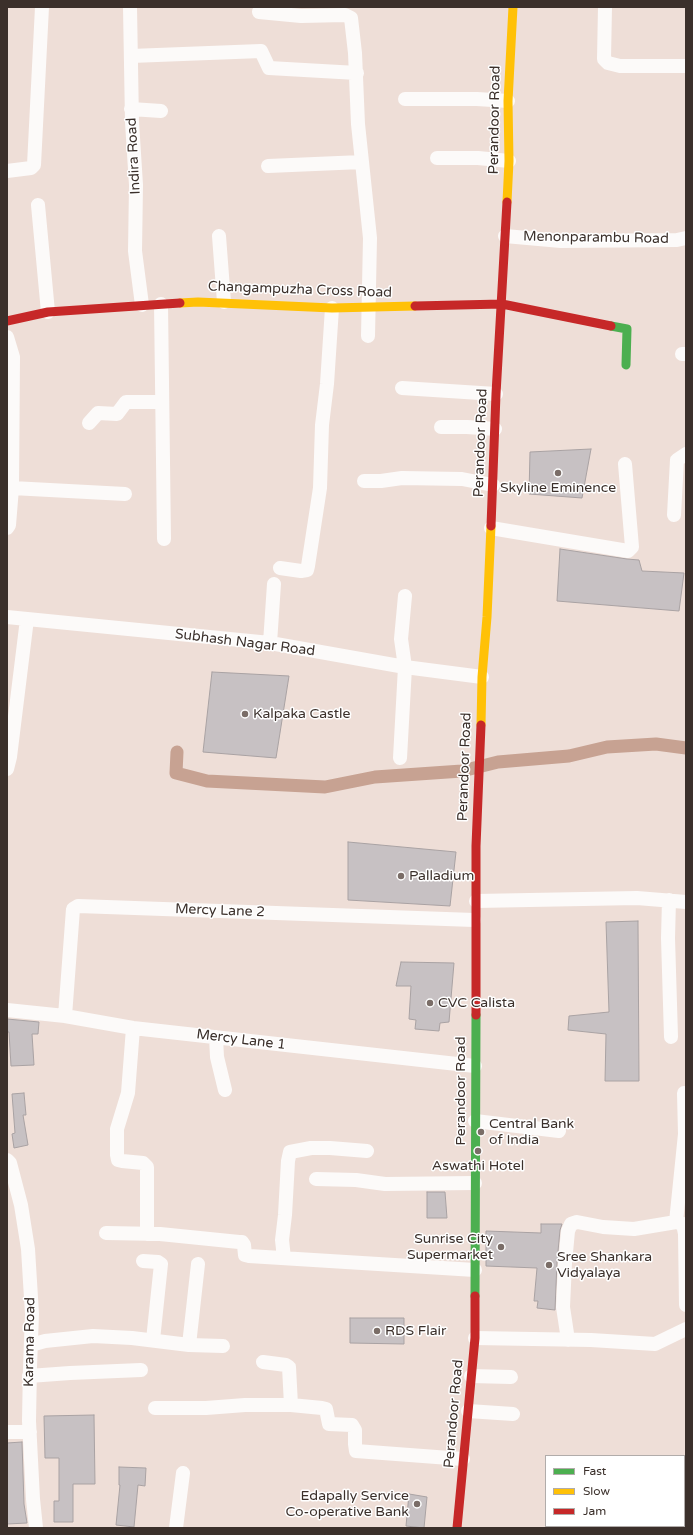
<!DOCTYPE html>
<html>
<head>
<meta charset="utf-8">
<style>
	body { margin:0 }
	#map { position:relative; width:693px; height:1535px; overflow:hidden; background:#eeded7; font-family:"Varela Round",sans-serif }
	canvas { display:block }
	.frame { position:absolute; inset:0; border:8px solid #3b302b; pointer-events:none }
	.legend { position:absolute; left:545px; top:1455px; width:140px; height:72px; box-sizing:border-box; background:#fff; border:1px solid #b1acaa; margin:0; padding:5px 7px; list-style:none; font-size:12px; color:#3b302b }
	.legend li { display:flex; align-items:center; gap:8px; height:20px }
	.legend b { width:20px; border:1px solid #b1acaa }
</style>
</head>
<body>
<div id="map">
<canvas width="693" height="1535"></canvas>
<div class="frame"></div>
<ul class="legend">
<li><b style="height:5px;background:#4caf50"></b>Fast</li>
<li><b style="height:5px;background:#ffc107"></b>Slow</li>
<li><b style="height:5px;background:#c62828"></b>Jam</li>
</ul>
</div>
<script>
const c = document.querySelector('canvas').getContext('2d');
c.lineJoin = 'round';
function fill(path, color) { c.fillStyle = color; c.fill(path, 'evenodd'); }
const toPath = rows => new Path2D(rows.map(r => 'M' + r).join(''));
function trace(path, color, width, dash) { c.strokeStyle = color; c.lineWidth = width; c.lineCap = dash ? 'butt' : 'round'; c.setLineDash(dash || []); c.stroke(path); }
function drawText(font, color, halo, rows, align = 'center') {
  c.font = font + ' "Varela Round",sans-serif'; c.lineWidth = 3; c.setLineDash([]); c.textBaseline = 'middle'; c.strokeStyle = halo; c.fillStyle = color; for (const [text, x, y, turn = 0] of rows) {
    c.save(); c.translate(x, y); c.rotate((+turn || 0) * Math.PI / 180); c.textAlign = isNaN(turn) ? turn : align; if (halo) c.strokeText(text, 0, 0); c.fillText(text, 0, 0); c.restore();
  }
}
fill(toPath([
	[546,1518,546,1526,630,1526,630,1528,545,1528]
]), '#c7a292');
trace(toPath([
	[177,752,176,773,207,781,325,787,375,777,462,771,498,762,569,756,607,747,656,744,686,748]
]), '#c7a292', 13);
const building = toPath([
	[591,449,582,498,529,494,530,452,591,449],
	[560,549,627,559,639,560,642,571,684,573,679,611,557,601,560,549],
	[212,672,289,676,276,758,203,752,212,672],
	[348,842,456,852,450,906,348,900,348,842],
	[638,921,639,1081,605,1081,606,1034,568,1030,569,1016,609,1012,606,922,638,921],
	[401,962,454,963,449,1022,440,1023,439,1031,415,1029,416,1020,409,1019,411,986,396,986,401,962],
	[7,1019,39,1022,38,1034,32,1034,34,1065,11,1066,9,1032,7,1032,7,1019],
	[24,1093,26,1115,23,1115,28,1145,14,1148,12,1134,15,1133,12,1094,24,1093],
	[427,1192,445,1192,447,1218,427,1218,427,1192],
	[541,1224,562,1224,560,1230,557,1262,555,1310,537,1308,538,1301,534,1301,537,1268,486,1266,486,1231,541,1233,541,1224],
	[350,1318,404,1318,404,1344,350,1343,350,1318],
	[94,1415,95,1484,73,1484,73,1522,54,1522,54,1501,59,1501,59,1458,45,1458,44,1416,94,1415],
	[22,1442,24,1504,27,1523,7,1524,7,1443,22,1442],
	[119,1467,146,1468,145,1486,138,1485,134,1527,116,1525,120,1485,119,1485,119,1467],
	[409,1494,427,1497,424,1528,406,1526,409,1494]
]);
fill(building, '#c7c1c3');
trace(building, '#a9a2a3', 1);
trace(toPath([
	[130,7,132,122,136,185,135,251,142,305],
	[605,7,604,59,608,63,620,66,686,66],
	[259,12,301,16,345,15,351,18,355,53,358,124,370,238,368,336],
	[131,56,261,51,269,68,357,73],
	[405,99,477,99,508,101],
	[131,109,161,111],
	[437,158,478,158,509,161],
	[268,166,362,162],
	[7,171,31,168,34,165,42,7],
	[38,205,48,312],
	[219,236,224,302],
	[505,236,561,241,677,240,686,238],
	[161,304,164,539],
	[7,337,13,357,12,488,9,525,7,528],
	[682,354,686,354],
	[402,388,496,394],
	[89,423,98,413,117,414,126,402,161,402],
	[441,427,467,427,495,429],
	[364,481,381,481,402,478,462,479,493,485],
	[12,488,125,494],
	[674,515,677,460,686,454],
	[491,528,628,551,632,547,625,464],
	[280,568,301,571,307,570,308,566,320,488,322,425,327,384,332,308],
	[7,617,270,643,405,667,482,677],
	[270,643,274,584],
	[400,758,405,667,401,639,405,596],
	[7,769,10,757,27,619],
	[669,900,668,938,671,1037],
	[476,901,637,898,686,902],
	[7,1010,65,1016,133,1028,475,1066],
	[65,1016,73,909,78,906,474,920],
	[133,1028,128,1093,117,1129,117,1155,118,1160,122,1161,143,1163,147,1167,147,1234],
	[216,1037,217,1057,225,1090],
	[475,1121,559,1131],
	[7,1160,10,1163,21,1205,28,1249,32,1314,30,1367,29,1421,33,1499,36,1528],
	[316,1179,356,1180,385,1184,475,1183],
	[676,1222,685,1134,684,1093],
	[106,1233,160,1234,239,1242,242,1242,244,1245,245,1255,249,1256,475,1270],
	[284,1258,282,1240,285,1215,288,1161,290,1152,311,1148,330,1148,367,1151],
	[143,1261,158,1262,161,1264,153,1340],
	[475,1338,591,1340,655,1344,686,1329],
	[568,1340,563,1307,565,1263,568,1231,571,1224,577,1222,603,1227,634,1229,676,1222,683,1224,685,1234,686,1305],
	[31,1345,45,1341,93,1336,132,1338,189,1345,223,1346],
	[189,1345,198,1264],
	[263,1362,286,1365,289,1367,291,1405],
	[29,1376,70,1373,141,1370],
	[471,1376,511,1377],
	[155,1408,206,1408,245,1405,291,1405,322,1408,326,1409,329,1424,352,1425,355,1430,355,1444,356,1451,463,1459],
	[468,1411,513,1414],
	[7,1432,30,1432],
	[677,1526,677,1528],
	[176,1528,183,1473]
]), '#fcfaf9', 14);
trace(toPath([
	[611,326,627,329,626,365],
	[475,1296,476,1015]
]), '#4caf50', 9);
trace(toPath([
	[507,202,509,161,508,101,513,7],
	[180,303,198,302,332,308,415,306],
	[481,725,482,677,487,617,491,526]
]), '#ffc107', 9);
trace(toPath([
	[415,306,502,304,611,326],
	[7,321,48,312,180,303],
	[491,526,496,394,507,202],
	[476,1015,476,846,481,725],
	[457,1528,475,1338,475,1296]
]), '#c62828', 9);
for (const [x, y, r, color] of [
	[558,473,4,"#7a6d67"],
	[245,714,4,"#7a6d67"],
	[401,876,4,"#7a6d67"],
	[430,1003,4,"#7a6d67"],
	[481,1132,4,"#7a6d67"],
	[478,1151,4,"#7a6d67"],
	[501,1247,4,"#7a6d67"],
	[549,1265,4,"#7a6d67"],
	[377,1331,4,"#7a6d67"],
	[417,1504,4,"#7a6d67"]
]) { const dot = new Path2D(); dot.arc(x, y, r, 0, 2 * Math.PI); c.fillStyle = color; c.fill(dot); trace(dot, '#fff', 1.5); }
drawText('14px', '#3b302b', '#fff', [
	["Perandoor Road",495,120,-89],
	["Indira Road",134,156,-93],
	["Menonparambu Road",596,238,1],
	["Changampuzha Cross Road",300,290,2],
	["Perandoor Road",481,443,-88],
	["Subhash Nagar Road",245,643,7],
	["Perandoor Road",465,767,-88],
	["Mercy Lane 2",220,911,2],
	["Mercy Lane 1",241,1040,7],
	["Perandoor Road",461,1091,-90],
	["Karama Road",30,1342,-89],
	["Perandoor Road",454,1414,-85]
]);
drawText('14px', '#3b302b', '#fff', [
	["Skyline Eminence",558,488,"center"],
	["Kalpaka Castle",253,714],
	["Palladium",409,876],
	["CVC Calista",438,1003],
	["Central Bank",489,1124],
	["of India",489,1140],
	["Aswathi Hotel",478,1166,"center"],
	["Sunrise City",493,1239,"right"],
	["Supermarket",493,1255,"right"],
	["Sree Shankara",557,1257],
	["Vidyalaya",557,1273],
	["RDS Flair",385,1331],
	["Edapally Service",409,1496,"right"],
	["Co-operative Bank",409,1512,"right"]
], 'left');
</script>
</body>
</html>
